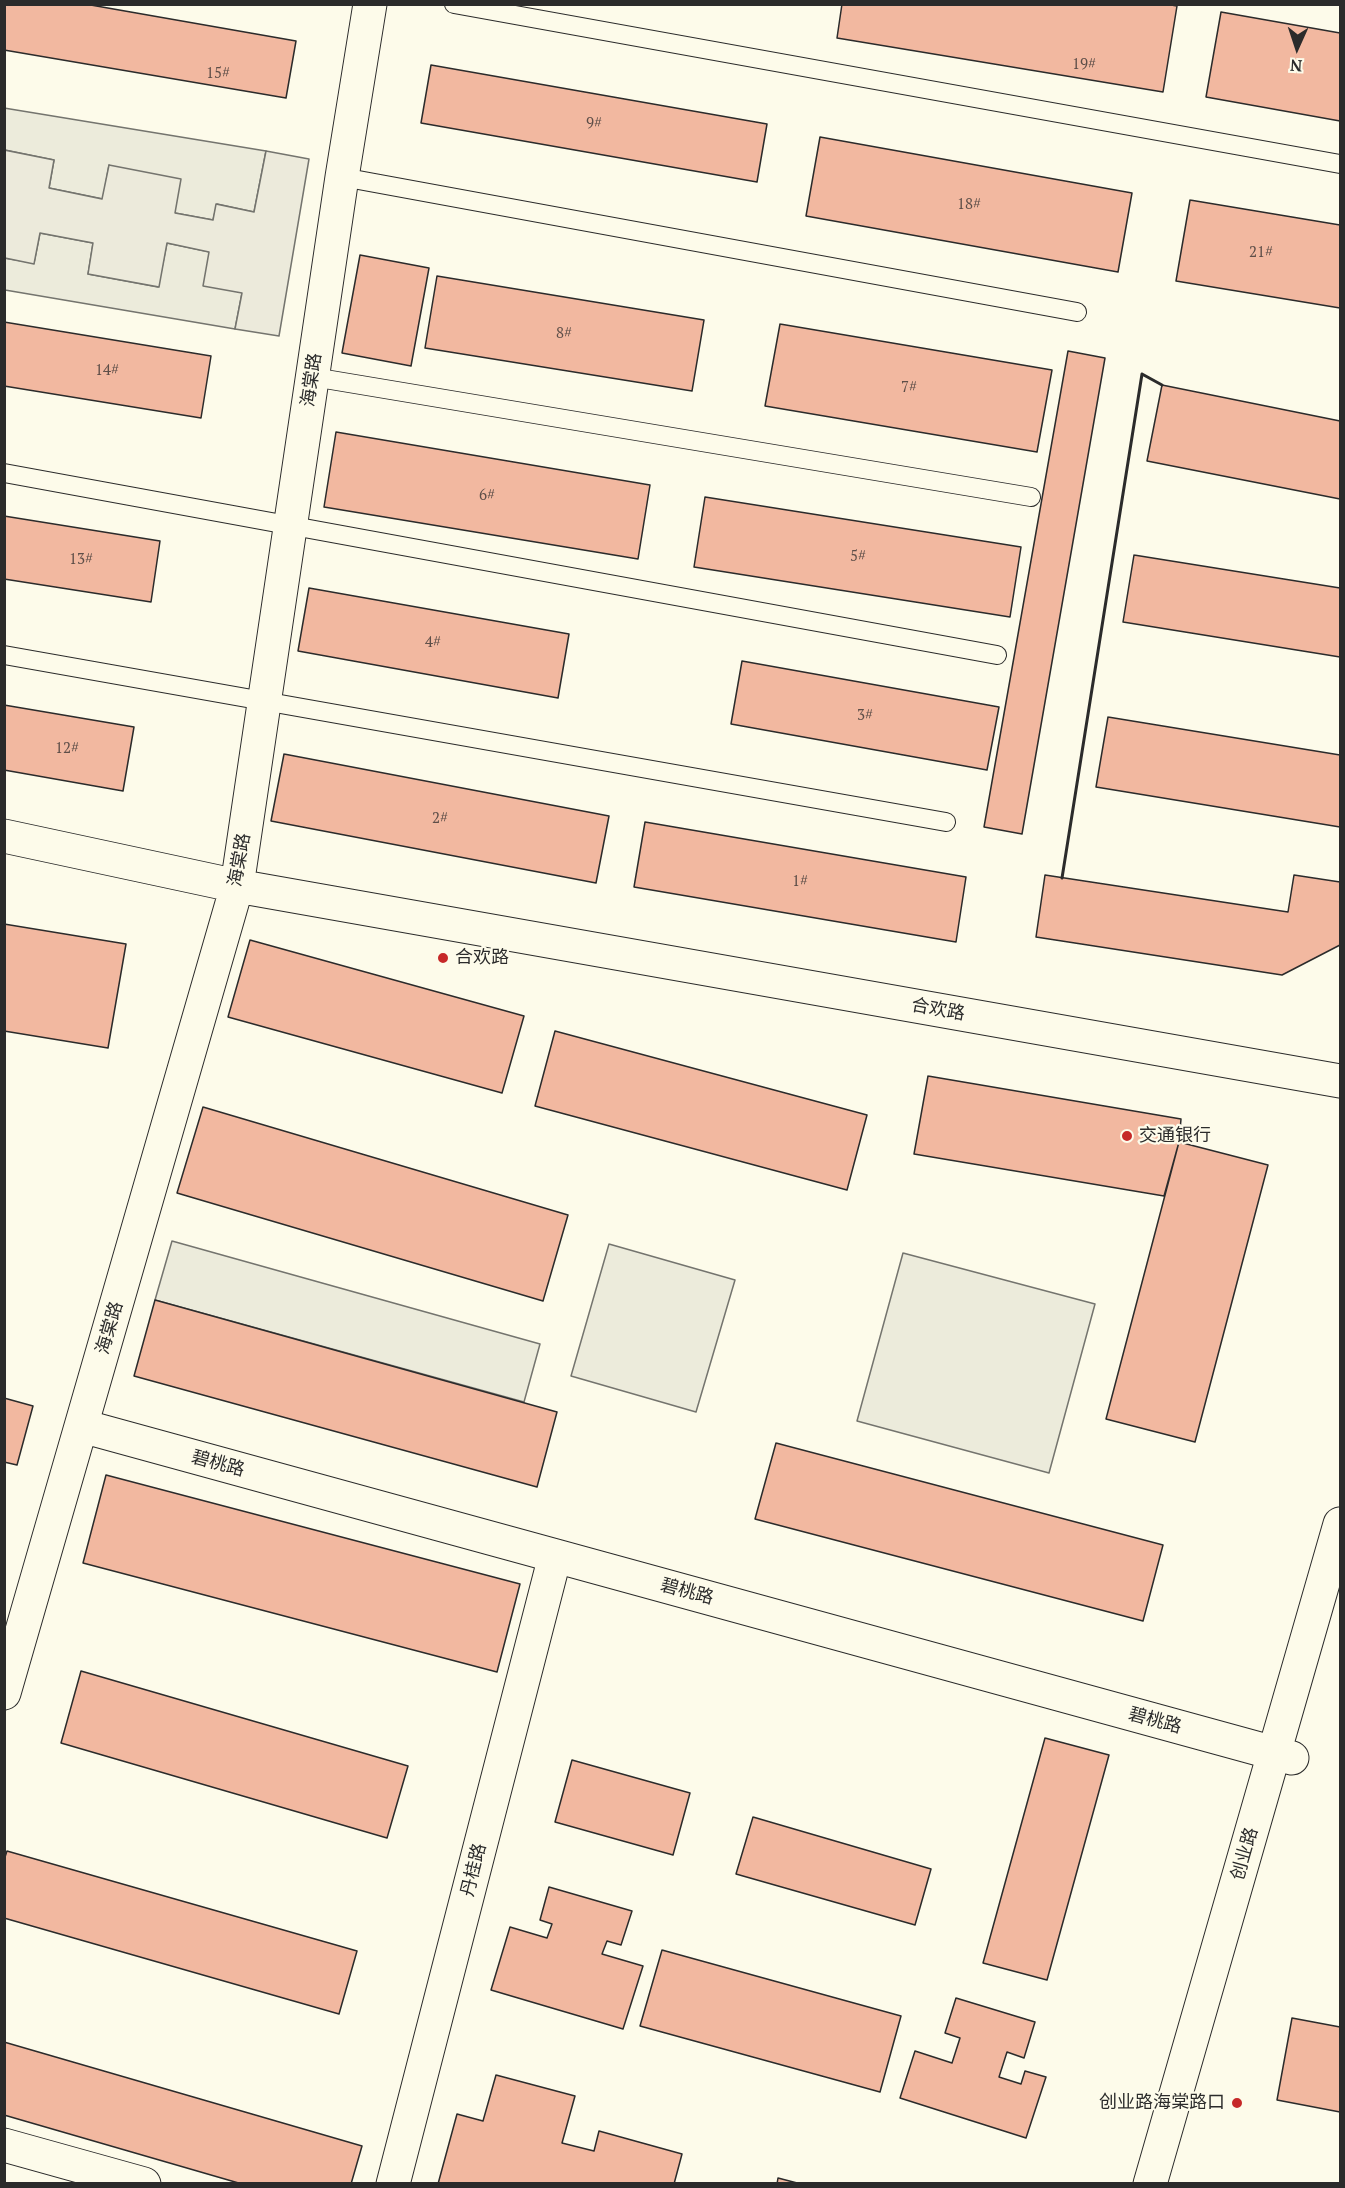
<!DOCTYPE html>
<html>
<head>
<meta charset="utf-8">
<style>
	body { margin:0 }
	#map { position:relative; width:1345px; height:2188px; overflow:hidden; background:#fdfbea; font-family:"PT Serif",serif }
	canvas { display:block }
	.frame { position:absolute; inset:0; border:6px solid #2b2b2b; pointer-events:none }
	.north { position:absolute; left:1267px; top:18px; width:60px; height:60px; -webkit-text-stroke:4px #fdfbea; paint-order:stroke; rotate:183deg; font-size:16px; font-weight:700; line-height:24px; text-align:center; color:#2b2b2b }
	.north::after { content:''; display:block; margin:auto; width:21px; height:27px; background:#2b2b2b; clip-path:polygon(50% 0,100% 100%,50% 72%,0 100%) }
</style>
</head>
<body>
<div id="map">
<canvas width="1345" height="2188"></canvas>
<div class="frame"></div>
<div class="north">N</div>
</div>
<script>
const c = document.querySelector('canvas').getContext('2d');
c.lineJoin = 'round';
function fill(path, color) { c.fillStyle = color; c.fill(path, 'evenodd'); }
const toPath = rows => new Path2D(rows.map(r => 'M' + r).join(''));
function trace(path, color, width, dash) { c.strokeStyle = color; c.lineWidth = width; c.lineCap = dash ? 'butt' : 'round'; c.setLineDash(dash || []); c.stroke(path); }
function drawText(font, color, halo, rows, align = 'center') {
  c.font = font + ' "PT Serif","Noto Sans SC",serif'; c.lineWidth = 4.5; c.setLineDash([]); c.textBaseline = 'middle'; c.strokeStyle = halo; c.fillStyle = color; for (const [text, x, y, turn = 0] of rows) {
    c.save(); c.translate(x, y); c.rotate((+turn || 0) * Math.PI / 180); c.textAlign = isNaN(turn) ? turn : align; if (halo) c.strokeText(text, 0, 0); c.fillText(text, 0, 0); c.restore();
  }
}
const green = toPath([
	[4,108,266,151,254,212,217,204,213,220,175,213,109,165,103,199,49,188,54,160,5,150,4,108],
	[40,233,93,243,88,274,158,287,167,243,210,252,242,293,235,329,5,290,4,258,34,263,40,233],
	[172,1241,540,1344,524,1402,155,1300,172,1241],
	[609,1244,735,1280,696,1412,571,1376,609,1244],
	[903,1253,1095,1304,1049,1473,857,1421,903,1253]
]);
fill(green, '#ecebdb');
trace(green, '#74746e', 1.5);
const parking = toPath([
	[4,150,54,160,49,188,102,199,109,165,181,179,175,213,213,220,216,204,254,212,266,151,309,159,279,336,235,329,242,293,203,286,209,252,167,243,159,287,88,274,93,243,40,233,34,264,5,258,4,150]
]);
fill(parking, '#eceadb');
trace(parking, '#74746e', 1.5);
const building = toPath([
	[4,4,85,4,296,41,286,98,4,50,4,4],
	[842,4,1165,4,1177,6,1163,92,837,38,842,4],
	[1221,12,1340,33,1340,121,1206,97,1221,12],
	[431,65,767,124,757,182,421,123,431,65],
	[820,137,1132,193,1118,272,806,216,820,137],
	[1190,200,1340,225,1340,308,1176,281,1190,200],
	[360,255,429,268,411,366,342,353,360,255],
	[437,276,704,320,692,391,425,348,437,276],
	[4,322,211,356,201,418,4,386,4,322],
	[780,324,1052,370,1037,452,765,406,780,324],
	[1068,351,1105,358,1022,834,984,827,1068,351],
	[1162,385,1340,421,1340,499,1147,461,1162,385],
	[336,432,650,485,638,559,324,507,336,432],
	[705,497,1021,547,1010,617,694,567,705,497],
	[4,516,160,541,151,602,4,579,4,516],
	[1134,555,1340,588,1340,657,1123,622,1134,555],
	[309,588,569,634,558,698,298,651,309,588],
	[742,661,999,707,987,770,731,724,742,661],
	[4,705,134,727,123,791,4,770,4,705],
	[1108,717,1340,755,1340,827,1096,787,1108,717],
	[284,754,609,816,596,883,271,821,284,754],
	[645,822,966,877,956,942,634,887,645,822],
	[1045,875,1288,912,1294,875,1340,882,1340,945,1282,975,1036,937,1045,875],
	[4,924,126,944,108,1048,4,1031,4,924],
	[250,940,524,1016,502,1093,228,1017,250,940],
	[555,1031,867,1115,847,1190,535,1106,555,1031],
	[928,1076,1181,1119,1179,1142,1164,1196,914,1154,928,1076],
	[203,1107,568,1215,543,1301,177,1193,203,1107],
	[1179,1142,1268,1165,1195,1442,1106,1419,1179,1142],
	[155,1300,557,1412,537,1487,134,1376,155,1300],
	[4,1398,33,1406,17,1465,4,1462,4,1398],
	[776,1443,1163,1545,1143,1621,755,1519,776,1443],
	[106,1475,520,1584,497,1672,83,1563,106,1475],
	[81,1671,408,1766,387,1838,61,1743,81,1671],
	[1045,1738,1109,1755,1047,1980,983,1963,1045,1738],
	[572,1760,690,1793,673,1855,555,1822,572,1760],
	[753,1817,931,1869,915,1925,736,1874,753,1817],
	[7,1851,357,1951,339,2014,4,1918,4,1860,7,1851],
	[549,1887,632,1911,621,1945,607,1941,602,1954,643,1966,623,2029,491,1990,510,1927,547,1938,552,1924,540,1920,549,1887],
	[662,1950,901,2016,880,2092,640,2026,662,1950],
	[956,1998,1035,2022,1024,2058,1007,2052,999,2077,1021,2084,1025,2071,1046,2077,1026,2138,900,2098,915,2051,952,2063,960,2038,945,2033,956,1998],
	[1292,2018,1340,2027,1340,2112,1277,2100,1292,2018],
	[4,2042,362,2146,351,2184,242,2184,4,2115,4,2042],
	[496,2075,575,2096,562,2143,594,2151,599,2131,682,2154,674,2184,438,2184,457,2114,483,2121,496,2075],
	[778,2178,801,2184,777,2184,778,2178]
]);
fill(building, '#f2b8a0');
trace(building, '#2b2b2b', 1.5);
const service = toPath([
	[454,4,1340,164],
	[342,177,1077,312],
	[313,377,1031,497],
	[4,473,997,655],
	[4,655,946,822]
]);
const minor = toPath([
	[4,836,237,886,1340,1081],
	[82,1426,1292,1758],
	[4,1693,237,886,342,177,370,4],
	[4,2145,144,2184],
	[393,2184,555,1556]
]);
const tertiary = toPath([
	[1150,2184,1340,1524]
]);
trace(service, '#2b2b2b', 20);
trace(minor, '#2b2b2b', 35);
trace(tertiary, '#2b2b2b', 35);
trace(service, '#fdfbea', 18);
trace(minor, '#fdfbea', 33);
trace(tertiary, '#fdfbea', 33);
trace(toPath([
	[1062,878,1142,374,1162,385]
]), '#2b2b2b', 3);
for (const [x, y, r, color] of [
	[443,958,6,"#c62828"],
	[1127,1136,6,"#c62828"],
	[1237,2103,6,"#c62828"]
]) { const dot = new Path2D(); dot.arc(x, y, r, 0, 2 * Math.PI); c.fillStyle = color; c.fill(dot); trace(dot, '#fdfbea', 2); }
drawText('15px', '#5d4e48', null, [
	["19#",1084,65],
	["15#",218,74],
	["9#",594,124],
	["18#",969,205],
	["21#",1261,253],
	["8#",564,334],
	["14#",107,371],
	["7#",909,388],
	["6#",487,496],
	["5#",858,557],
	["13#",81,560],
	["4#",433,643],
	["3#",865,716],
	["12#",67,749],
	["2#",440,819],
	["1#",800,882]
]);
drawText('18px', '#2b2b2b', '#fdfbea', [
	["海棠路",312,380,-82],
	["海棠路",240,860,-80],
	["合欢路",938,1010,10],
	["海棠路",110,1328,-74],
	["碧桃路",218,1464,15],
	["碧桃路",687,1592,15],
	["碧桃路",1155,1721,15],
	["创业路",1245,1854,-74],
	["丹桂路",474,1870,-76]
]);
drawText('18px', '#2b2b2b', '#fdfbea', [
	["合欢路",455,958],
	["交通银行",1139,1136],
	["创业路海棠路口",1225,2103,"right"]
], 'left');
</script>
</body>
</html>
